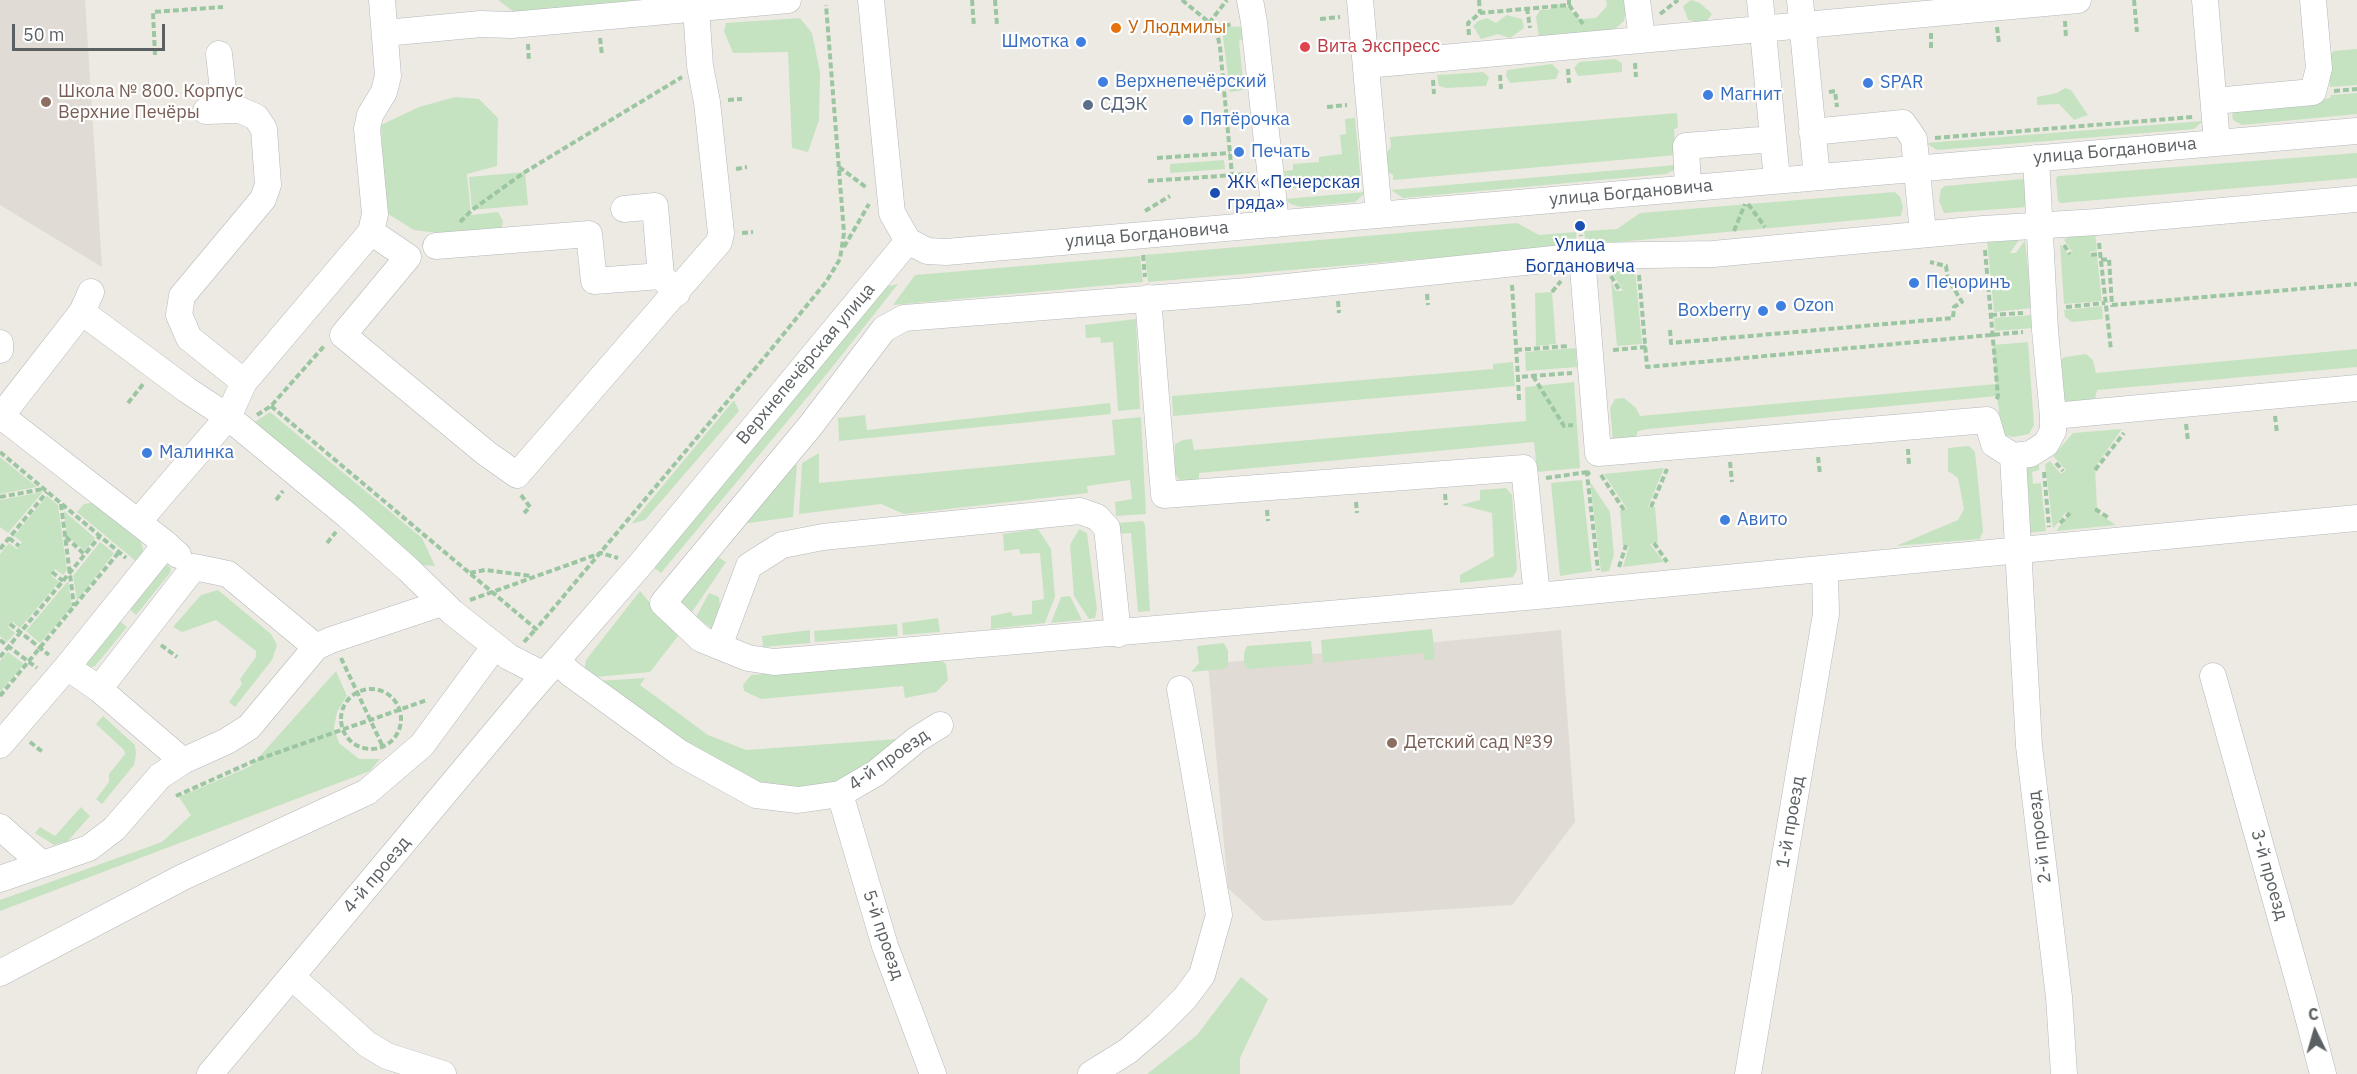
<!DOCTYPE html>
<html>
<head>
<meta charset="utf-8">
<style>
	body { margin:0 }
	#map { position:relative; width:2357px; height:1074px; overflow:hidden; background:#edeae3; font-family:"IBM Plex Sans",sans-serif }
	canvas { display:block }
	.north { position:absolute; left:2285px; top:1002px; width:60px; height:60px; -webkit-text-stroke:4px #fff; paint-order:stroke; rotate:355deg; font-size:16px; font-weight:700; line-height:24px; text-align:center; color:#5b6063 }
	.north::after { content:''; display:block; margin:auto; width:21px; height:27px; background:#5b6063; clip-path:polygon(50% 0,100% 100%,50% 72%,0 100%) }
	.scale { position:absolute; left:12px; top:24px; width:153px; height:27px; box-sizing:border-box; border:3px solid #5b6063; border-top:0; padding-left:8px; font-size:18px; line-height:21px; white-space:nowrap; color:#5b6063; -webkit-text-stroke:4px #fff; paint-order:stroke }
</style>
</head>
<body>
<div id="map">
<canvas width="2357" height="1074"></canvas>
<div class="north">С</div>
<div class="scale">50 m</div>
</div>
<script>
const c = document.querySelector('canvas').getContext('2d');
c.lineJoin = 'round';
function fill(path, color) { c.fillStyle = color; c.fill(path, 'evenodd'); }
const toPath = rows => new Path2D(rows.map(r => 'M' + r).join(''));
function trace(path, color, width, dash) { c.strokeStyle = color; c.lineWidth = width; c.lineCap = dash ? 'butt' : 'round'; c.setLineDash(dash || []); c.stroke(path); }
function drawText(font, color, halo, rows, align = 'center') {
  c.font = font + ' "IBM Plex Sans",sans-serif'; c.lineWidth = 4.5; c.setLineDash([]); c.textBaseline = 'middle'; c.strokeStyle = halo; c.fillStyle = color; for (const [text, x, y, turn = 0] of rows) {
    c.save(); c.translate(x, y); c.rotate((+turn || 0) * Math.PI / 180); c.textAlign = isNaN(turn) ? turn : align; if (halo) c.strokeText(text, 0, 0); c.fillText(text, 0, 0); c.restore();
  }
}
fill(toPath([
	[0,0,85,0,102,267,0,205],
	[1561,630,1575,822,1512,905,1264,921,1228,888,1208,664]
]), '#e0dbd5');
fill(toPath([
	[498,0,633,0,630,5,521,17],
	[1606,0,1627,0,1624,21,1610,33,1539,37,1536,17,1540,10,1548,10,1558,4,1567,7,1580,19,1596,18,1607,6],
	[1691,0,1700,3,1712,14,1705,23,1688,20,1683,6],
	[1507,15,1522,19,1524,28,1510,38,1498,34,1481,39,1473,26,1478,21,1487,18,1496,23],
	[800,18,812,33,820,72,819,120,808,152,792,148,788,52,733,53,724,31,726,23],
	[1251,26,1245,37,1239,41,1244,90,1230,92,1223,37,1226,27],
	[2357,49,2357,85,2330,87,2328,60,2330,55,2334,51],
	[1615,59,1622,63,1622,72,1578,76,1574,68,1579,62],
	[1552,64,1559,71,1556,79,1510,83,1506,76,1507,70],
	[1483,72,1489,77,1486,86,1446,88,1439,86,1437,75],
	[2065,88,2071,90,2088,115,2074,120,2059,104,2037,105,2037,97,2057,93],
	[2357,93,2357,114,2242,125,2233,120,2232,114,2235,107,2330,98,2331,95],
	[455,97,479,99,498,118,497,166,467,174,471,215,498,212,503,221,501,232,462,236,414,230,385,212,381,125,419,107],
	[1677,113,1678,128,1674,129,1676,155,1393,180,1393,175,1388,172,1385,155,1391,147,1390,137],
	[1355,118,1361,182,1286,189,1284,171,1293,170,1293,164,1319,162,1319,157,1342,154,1340,135,1346,134,1345,119],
	[2203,121,2194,129,1937,150,1926,143],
	[2357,153,2357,178,2061,203,2058,201,2056,179,2058,176],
	[1224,160,1225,169,1170,173,1170,164],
	[1676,165,1674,170,1666,174,1403,198,1391,190],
	[525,172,528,205,472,210,469,177],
	[2023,179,2027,182,2027,207,1944,213,1939,201,1941,189,1945,186],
	[1366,192,1355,202,1300,207,1291,204,1284,199],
	[1895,192,1900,197,1903,207,1901,216,1586,245,1584,231,1617,229,1640,213],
	[1517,223,1539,235,1576,232,1577,246,1148,282,1145,255],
	[2095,231,2097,251,2090,252,2091,257,2097,256,2102,301,2064,304,2060,244,2068,254,2073,253,2064,240,2072,234],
	[2021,237,2010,253,2016,253,2025,240,2032,308,1994,312,1987,240],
	[1140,256,1143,282,893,305,915,275],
	[1635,269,1642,344,1617,346,1611,281,1616,291,1623,291,1613,274,1618,271],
	[898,284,830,370,661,573,653,567,874,289],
	[1552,292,1556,344,1536,346,1535,293],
	[2102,306,2103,319,2072,322,2065,317,2064,310],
	[2033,315,2034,328,1995,331,1994,318],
	[1136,319,1140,409,1118,411,1113,342,1101,343,1100,337,1086,338,1085,325],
	[2028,342,2034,425,2029,434,2013,437,2002,435,1997,396,1648,429,1638,431,1635,439,1613,441,1610,408,1615,399,1624,398,1636,408,1640,416,1996,384,1993,345],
	[1576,348,1577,367,1526,371,1525,352],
	[2357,349,2357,367,2097,390,2095,399,2090,405,2068,406,2064,402,2058,362,2065,357,2086,354,2093,360,2096,373],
	[1513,362,1515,386,1173,416,1172,396,1493,369,1493,364],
	[1574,382,1580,468,1537,472,1534,442,1199,473,1199,485,1183,486,1174,472,1175,444,1183,440,1192,439,1194,450,1526,421,1525,387],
	[734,400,739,411,645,520,631,524],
	[1110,403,1111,414,839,441,838,418,865,415,867,430],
	[270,412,422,538,435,566,408,564,247,427],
	[1141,417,1146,514,1116,516,1115,502,1132,499,1130,480,1087,486,1088,493,904,514,881,504,799,514,802,463,819,453,819,483,1115,455,1112,420],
	[2122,429,2095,467,2097,508,2093,510,2116,525,2056,531,2070,512,2065,513,2053,529,2045,464,2050,461,2061,474,2066,470,2053,456,2073,433],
	[1969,446,1975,452,1983,531,1980,539,1896,546,1958,520,1964,509,1958,478,1948,471,1948,448],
	[0,457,37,487,0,494],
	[797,465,793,517,741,524,788,466],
	[2039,465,2039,470,2032,472,2033,484,2041,483,2046,531,2027,533,2023,472,2027,467],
	[1664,468,1648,507,1655,507,1658,542,1650,544,1664,562,1623,567,1629,546,1623,546,1620,510,1627,509,1604,474],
	[1582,480,1592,571,1560,576,1551,483],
	[1590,482,1610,512,1614,555,1609,571,1601,572],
	[1506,488,1512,495,1517,570,1513,577,1460,583,1460,575,1494,556,1492,513,1461,505,1480,500,1480,490],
	[41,492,42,493,8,533,0,527,0,500],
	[47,496,58,505,67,570,63,575,55,569,51,575,59,582,20,628,13,622,10,624,8,627,15,633,7,642,0,636,0,554,9,543,17,549,19,546,22,542,14,536],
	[90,503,99,504,140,539,143,549,142,557,138,563,77,512,84,504],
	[64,511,95,538,85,551,67,536],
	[1143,521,1145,525,1150,611,1138,612,1131,533,1117,534,1117,523],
	[1038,529,1051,549,1055,597,1045,623,991,629,991,616,1011,612,1013,616,1032,614,1032,601,1044,599,1040,553,1020,554,1019,549,1004,551,1003,534],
	[1079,529,1087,533,1097,609,1095,618,1089,619,1074,596,1070,545],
	[100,542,114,553,77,601,73,576],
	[712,553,726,562,690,615,680,607,677,596],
	[165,563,171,568,170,573,136,615,127,607],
	[68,581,72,607,40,643,26,631],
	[218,590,271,634,277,645,272,660,235,707,229,702,242,684,240,679,256,657,256,651,216,620,182,632,173,627,201,595],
	[640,591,678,636,650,672,596,677,584,672,586,660],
	[709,593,719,597,722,628,715,631,696,617],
	[1070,596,1082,620,1051,623,1061,597],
	[938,618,940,632,903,635,902,623],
	[117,619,127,627,95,666,89,668,84,662],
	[897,624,898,636,815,642,814,631],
	[1432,629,1435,659,1424,660,1423,653,1323,663,1321,640],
	[810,630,810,643,763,647,762,636],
	[1311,641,1313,661,1310,664,1248,669,1244,664,1244,653,1247,646],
	[1224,643,1228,651,1228,666,1223,669,1191,672,1199,663,1197,646],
	[8,652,24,664,0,692,0,661],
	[941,660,946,664,948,680,936,692,905,698,903,686,761,699,744,691,743,685,751,675],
	[336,671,347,696,337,712,334,728,339,743,359,759,380,759,370,771,0,911,0,900,162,842,191,815,179,797,251,766],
	[645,678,640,685,708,735,746,750,898,739,845,791,756,795,597,681],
	[103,716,135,745,136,754,134,765,102,804,96,799,109,782,109,774,125,754,124,750,96,724],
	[81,807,90,816,68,841,54,845,35,833,40,827,55,836],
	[1241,977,1268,999,1240,1058,1240,1074,1147,1074,1197,1035]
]), '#c6e3c1');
const minor = toPath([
	[382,0,388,76,384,92,370,115,367,129,375,214,371,232,244,382,228,417,348,516,409,570,452,612,509,657,544,675],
	[871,0,892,213,908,241,927,251,946,252,2357,131],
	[1250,0,1254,22,1276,224],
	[1360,0,1379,215],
	[1637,0,1642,39],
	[1760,0,1777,180],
	[1800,0,1817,177],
	[2205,0,2217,143],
	[385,33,481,24,511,25,788,0],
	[219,54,225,109],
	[1366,65,2078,0],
	[2214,101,2313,92,2319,68,2313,0],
	[206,111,240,110,256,117,264,129,268,185,263,199,182,296,179,315,189,338,244,382],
	[1812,132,1903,123,1914,139,1923,234],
	[2036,158,2045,330,2053,416],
	[1688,188,1686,146,1773,139],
	[2357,199,2097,222,1983,229,1713,254,1582,256,1598,453,1987,420,1994,444,2013,456,2030,454,2046,444,2053,431,2053,416,2357,388],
	[624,209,655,206,661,276],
	[371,232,408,257,343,335,486,453,517,475,719,242,721,233,707,102,700,66,696,8],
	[436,246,589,234,594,281,661,276,677,293],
	[1148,298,1164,495,1524,468,1537,596,2357,518],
	[82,312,91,292],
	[0,343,0,350],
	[0,415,166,544],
	[1,416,82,312,187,390,228,417,138,522],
	[2013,456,2029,746,2059,997,2064,1074],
	[1537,596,774,662,748,658,701,639,663,603,811,425,884,329,904,318,1248,291,1582,256],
	[719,646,749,566,782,545,823,537,1080,511,1097,517,1107,528,1118,634],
	[557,661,571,674,680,753,756,795,798,800,840,794,876,773,916,740,940,725],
	[67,667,166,544,178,555],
	[2213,676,2304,1001,2323,1074],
	[99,689,194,567,228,574,316,647],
	[0,745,67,667,99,689,183,761],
	[840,794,885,946,933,1074],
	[0,827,42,864],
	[0,879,89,848,114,829,160,776,183,761,227,741,249,727,316,647,331,640,442,603],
	[0,973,183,877,367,792,422,745,495,646],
	[292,977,367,1044,387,1056,443,1074],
	[210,1074,525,697,639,566,908,241],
	[1091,1074,1128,1051,1158,1025,1185,998,1202,975,1219,915,1180,689],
	[1748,1074,1826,614,1825,569]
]);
trace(minor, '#b4b7ba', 27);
trace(toPath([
	[972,0,974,27],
	[995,0,997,25],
	[1182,0,1216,28,1220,47,1232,175],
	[1479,0,1480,13],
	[2134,0,2137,32],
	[1569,5,1583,24],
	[1527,8,1530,28],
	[1660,14,1678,0],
	[1320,19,1340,17],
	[2065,21,2066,38],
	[1209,23,1227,0],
	[1997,27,1999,44],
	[1216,28,1232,24],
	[1931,33,1931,50],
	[1469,35,1468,23,1480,13,1569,5,1569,0],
	[600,38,602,55],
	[528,44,529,62],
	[155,55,153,12,223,7],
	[1635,63,1636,77],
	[1568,69,1569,83],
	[1500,75,1501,89],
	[1433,80,1434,94],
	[2334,91,2357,89],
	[1829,92,1835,91,1837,107],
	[728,100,742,99],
	[1327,107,1347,105],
	[1935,138,2193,117],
	[1157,158,1230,153],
	[839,167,867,188],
	[736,169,747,167],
	[1148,181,1249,174],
	[1748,204,1765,227],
	[1145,211,1170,196],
	[460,222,472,210,525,172,682,77],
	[1580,226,1581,236],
	[1734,231,1745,204],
	[742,233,753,232],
	[2099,243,2111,350],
	[2064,245,2070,254],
	[844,247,869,204],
	[1985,250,1998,396,1996,401],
	[1143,255,1145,277],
	[2091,255,2100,254],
	[2101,260,2109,259,2112,305,2357,284],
	[1639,275,1647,367,2023,332],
	[1611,276,1620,291],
	[1512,285,1518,377],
	[1552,292,1561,281],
	[1427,294,1428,305],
	[1338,301,1339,313],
	[2066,307,2105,303],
	[1991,315,2023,313],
	[1670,330,1671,343,1953,318,1954,307,1962,302,1948,279,1946,266,1930,262],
	[1516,350,1569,346],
	[1613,350,1646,347],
	[1533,376,1564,426,1573,425],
	[1519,400,1518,377,1572,373],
	[128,403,144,383],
	[271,406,536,629,764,358,826,282,840,259,844,233,826,5],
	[257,415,271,406,325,345],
	[2275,416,2277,433],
	[2186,424,2188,441],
	[1908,449,1909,466],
	[0,452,126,558],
	[1818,457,1820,474],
	[1730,462,1732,482],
	[2056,463,2063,471],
	[2095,470,2124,433],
	[1590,472,1587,474,1598,570],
	[2044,472,2049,527],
	[1601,475,1624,510],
	[1546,478,1588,472],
	[1445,494,1446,505],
	[521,495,530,507,524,513],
	[0,497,43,489],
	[276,500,283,491],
	[1356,502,1357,513],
	[61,504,74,606],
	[1651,507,1667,469],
	[2095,509,2109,518],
	[1267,510,1268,521],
	[2060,523,2070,513],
	[66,537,85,555],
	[9,538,19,546],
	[327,543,336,532],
	[1654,543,1667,562],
	[0,549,47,492],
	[1619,567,1626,545],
	[52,572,63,581],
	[470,573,485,570,532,576],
	[470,600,601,553,618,558],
	[10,624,49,655],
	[0,640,37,668],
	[524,642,536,629],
	[161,645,177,657],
	[0,657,100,536],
	[341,658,383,747],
	'341 719a30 30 0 1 1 60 0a30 30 0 1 1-60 0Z',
	[0,696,119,552],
	[30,742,44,753],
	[176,796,256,760,427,700]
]), '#9cc6a2', 4, [6, 3]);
trace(minor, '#fff', 26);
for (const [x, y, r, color] of [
	[1116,28,6,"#e8710a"],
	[1081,42,6,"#3f7fe0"],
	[1305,47,6,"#e0444e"],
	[1103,82,6,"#3f7fe0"],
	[1868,83,6,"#3f7fe0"],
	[1708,95,6,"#3f7fe0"],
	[46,102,6,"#8d6e63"],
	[1088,105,6,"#5c6f8a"],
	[1188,120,6,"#3f7fe0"],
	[1239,152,6,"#3f7fe0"],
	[1215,193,6,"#1a4fb4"],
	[1580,226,6,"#1a4fb4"],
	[1914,283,6,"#3f7fe0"],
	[1781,306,6,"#3f7fe0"],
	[1763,311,6,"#3f7fe0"],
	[147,453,6,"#3f7fe0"],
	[1725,520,6,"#3f7fe0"],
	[1392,743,6,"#8d6e63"]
]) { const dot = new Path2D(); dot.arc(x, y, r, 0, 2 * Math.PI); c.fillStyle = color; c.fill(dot); trace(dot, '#fff', 2); }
drawText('18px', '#c56008', '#fff', [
	["У Людмилы",1128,28]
], 'left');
drawText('18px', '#366cbe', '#fff', [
	["Шмотка",1069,42,"right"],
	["Верхнепечёрский",1115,82],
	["SPAR",1880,83],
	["Магнит",1720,95],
	["Пятёрочка",1200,120],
	["Печать",1251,152],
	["Печоринъ",1926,283],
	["Ozon",1793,306],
	["Boxberry",1751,311,"right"],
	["Малинка",159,453],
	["Авито",1737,520]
], 'left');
drawText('18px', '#be3a42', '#fff', [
	["Вита Экспресс",1317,47]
], 'left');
drawText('18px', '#785e54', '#fff', [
	["Школа № 800. Корпус",58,92],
	["Верхние Печёры",58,113],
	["Детский сад №39",1404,743]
], 'left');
drawText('18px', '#4e5e75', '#fff', [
	["СДЭК",1100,105]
], 'left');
drawText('18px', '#5b6063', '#fff', [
	["улица Богдановича",2115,151,-5],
	["улица Богдановича",1631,193,-5],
	["улица Богдановича",1147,235,-5],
	["Верхнепечёрская улица",806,364,-50],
	["4-й проезд",889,760,-35],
	["1-й проезд",1791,822,-80],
	["2-й проезд",2040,837,-97],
	["4-й проезд",377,875,-50],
	["3-й проезд",2269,875,74],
	["5-й проезд",883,935,71]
]);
drawText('18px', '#164399', '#fff', [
	["ЖК «Печерская",1227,183],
	["гряда»",1227,204],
	["Улица",1580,246,"center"],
	["Богдановича",1580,267,"center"]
], 'left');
</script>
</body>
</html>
